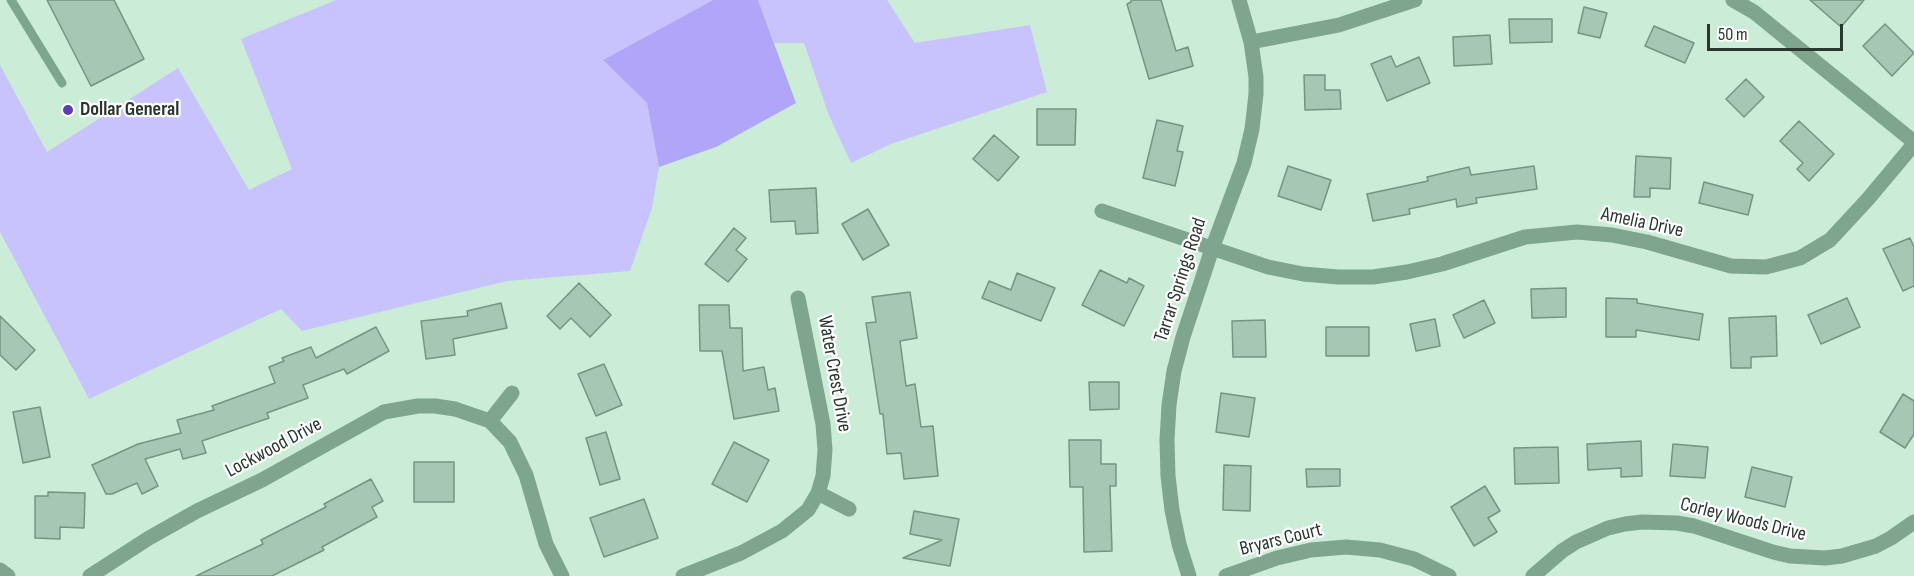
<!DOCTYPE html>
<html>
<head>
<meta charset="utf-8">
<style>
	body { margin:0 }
	#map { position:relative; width:1914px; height:576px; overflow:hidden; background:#cbedd7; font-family:"Sofia Sans Condensed",sans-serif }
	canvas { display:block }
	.scale { position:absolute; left:1707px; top:24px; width:136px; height:27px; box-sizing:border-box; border:3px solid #2a372f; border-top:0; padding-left:8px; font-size:18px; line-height:21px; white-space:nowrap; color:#2a372f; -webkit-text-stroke:4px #fff; paint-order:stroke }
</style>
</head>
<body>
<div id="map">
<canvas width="1914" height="576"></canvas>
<div class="scale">50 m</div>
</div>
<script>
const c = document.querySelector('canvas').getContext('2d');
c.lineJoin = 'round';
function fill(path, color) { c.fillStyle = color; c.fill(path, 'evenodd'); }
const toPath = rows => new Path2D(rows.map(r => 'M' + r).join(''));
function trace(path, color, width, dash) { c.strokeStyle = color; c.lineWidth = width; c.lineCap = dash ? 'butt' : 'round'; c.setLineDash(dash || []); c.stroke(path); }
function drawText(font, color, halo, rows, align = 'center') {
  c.font = font + ' "Sofia Sans Condensed",sans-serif'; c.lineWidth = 4.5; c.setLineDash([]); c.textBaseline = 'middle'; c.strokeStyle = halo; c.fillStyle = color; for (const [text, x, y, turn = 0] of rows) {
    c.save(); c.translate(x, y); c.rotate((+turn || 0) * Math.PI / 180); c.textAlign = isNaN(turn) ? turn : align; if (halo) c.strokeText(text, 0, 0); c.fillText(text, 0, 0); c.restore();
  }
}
fill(toPath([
	[336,0,713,0,603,60,647,103,659,167,652,208,630,271,507,281,302,331,281,309,89,399,0,232,0,65,47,152,178,68,249,190,292,169,241,39],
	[758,0,887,0,915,43,1030,25,1047,92,891,144,851,163,828,113,804,43,774,43]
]), '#c9c3fd');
fill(toPath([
	[713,0,758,0,796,103,716,147,659,167,647,103,603,60]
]), '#b0a5f8');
const building = toPath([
	[47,0,114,0,144,59,91,86,47,0],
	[1131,0,1161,0,1176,51,1188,47,1193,66,1149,79,1127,4,1131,2,1131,0],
	[1810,0,1864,0,1841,27,1810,0],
	[1584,7,1607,13,1600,38,1578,33,1584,7],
	[1509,19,1552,19,1552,42,1510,43,1509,19],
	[1885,24,1914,53,1892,76,1863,46,1885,24],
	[1654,26,1694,43,1685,63,1645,46,1654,26],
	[1490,35,1492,64,1454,66,1453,37,1490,35],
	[1391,56,1396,67,1419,57,1430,83,1387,101,1371,64,1391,56],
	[1304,75,1325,75,1325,90,1340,90,1341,109,1305,110,1304,75],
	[1746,79,1764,97,1744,117,1726,99,1746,79],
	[1037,109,1076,109,1075,145,1037,145,1037,109],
	[1157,120,1183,126,1177,151,1183,152,1175,186,1143,178,1157,120],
	[1799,121,1834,154,1809,181,1797,169,1803,163,1780,141,1799,121],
	[994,135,1019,157,998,181,973,159,994,135],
	[1636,156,1671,158,1670,189,1650,188,1650,197,1634,197,1636,156],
	[1288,166,1331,180,1321,210,1278,196,1288,166],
	[1534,166,1537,189,1476,198,1477,203,1457,207,1456,199,1409,209,1410,214,1373,221,1367,194,1428,181,1427,177,1469,167,1471,175,1534,166],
	[1704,182,1753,195,1748,215,1699,203,1704,182],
	[816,188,818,233,796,234,795,221,771,222,769,190,816,188],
	[868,209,889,245,863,260,842,224,868,209],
	[734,228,746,238,736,250,747,259,728,282,705,264,734,228],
	[1910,238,1914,247,1914,286,1903,291,1883,249,1910,238],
	[1100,270,1127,283,1129,278,1144,286,1124,326,1082,305,1100,270],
	[1017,273,1055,288,1041,321,982,298,989,281,1011,290,1017,273],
	[579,283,611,315,590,337,571,318,560,329,547,316,579,283],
	[1566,288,1566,317,1532,318,1531,289,1566,288],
	[910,292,917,338,900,341,906,386,915,384,921,427,933,426,938,476,904,479,901,453,887,454,883,414,880,414,866,323,876,322,872,297,910,292],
	[1606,298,1637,299,1637,303,1703,314,1699,340,1636,330,1636,337,1606,337,1606,298],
	[1847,298,1860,327,1821,344,1808,315,1847,298],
	[1484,300,1495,323,1464,338,1453,315,1484,300],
	[501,303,507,328,453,339,455,355,426,359,421,321,468,316,467,311,501,303],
	[699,305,729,305,730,328,742,328,743,371,764,367,768,390,775,388,779,411,734,419,722,351,700,351,699,305],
	[0,316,35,350,16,370,0,355,0,316],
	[1776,316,1777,356,1751,357,1751,368,1731,368,1729,318,1776,316],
	[1435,319,1440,346,1416,351,1410,324,1435,319],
	[1265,320,1266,357,1233,357,1232,321,1265,320],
	[376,327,389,351,347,374,344,369,303,385,308,398,267,413,269,418,202,441,206,453,183,459,180,449,145,459,158,486,142,494,137,483,112,494,106,494,92,465,138,444,181,433,177,420,214,410,212,406,275,383,269,367,284,361,282,358,311,347,316,358,376,327],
	[1326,327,1369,327,1369,356,1326,356,1326,327],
	[604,364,622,405,596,416,578,374,604,364],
	[1089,382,1119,382,1119,409,1090,410,1089,382],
	[1221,393,1255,398,1249,437,1216,432,1221,393],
	[1903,394,1914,401,1914,434,1905,448,1880,432,1903,394],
	[40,407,50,457,23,463,13,412,40,407],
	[606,432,620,479,600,485,586,438,606,432],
	[1069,440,1101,440,1101,464,1116,464,1116,486,1110,486,1112,551,1084,552,1083,487,1070,487,1069,440],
	[1641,441,1642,476,1621,477,1621,468,1588,470,1587,444,1641,441],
	[734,442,769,460,747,502,712,484,734,442],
	[1673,444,1708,447,1705,478,1670,476,1673,444],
	[1558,447,1559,483,1515,484,1514,448,1558,447],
	[414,462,454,462,454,502,414,502,414,462],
	[1224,465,1251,466,1250,511,1223,510,1224,465],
	[1752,467,1792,477,1785,507,1745,497,1752,467],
	[1306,469,1340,469,1340,486,1307,487,1306,469],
	[371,479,383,501,372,507,377,517,322,547,324,550,272,576,196,576,263,544,261,540,326,507,324,504,371,479],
	[1485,486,1500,511,1488,518,1497,532,1474,546,1451,507,1485,486],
	[48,492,85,493,84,528,60,527,60,539,35,538,35,496,48,496,48,492],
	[644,499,658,538,604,557,590,518,644,499],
	[914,511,959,519,950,566,903,558,942,540,910,534,914,511]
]);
fill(building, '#a6c7b3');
trace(building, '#759582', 1.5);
trace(toPath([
	[11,0,62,83]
]), '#7fa58e', 9);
trace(toPath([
	[1733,0,1754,12,1914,142],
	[1251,42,1339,25,1415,0],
	[1102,211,1268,267,1303,274,1338,277,1373,277,1407,272,1442,264,1525,237,1577,232,1612,235,1647,242,1731,266,1766,267,1800,258,1830,240,1868,199,1914,144],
	[490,421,512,393],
	[818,493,849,509],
	[0,570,8,576],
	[90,576,149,538,197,511,262,480,384,412,418,406,435,406,455,409,490,421,510,442,526,475,546,544,562,576],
	[683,576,741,553,782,531,808,510,818,493,823,476,825,450,823,424,798,298],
	[1189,576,1179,544,1172,510,1168,476,1167,440,1169,405,1174,371,1183,337,1212,249,1244,163,1252,129,1256,94,1256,77,1251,42,1239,0],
	[1226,576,1277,558,1311,550,1346,547,1380,550,1414,559,1449,576],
	[1533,576,1562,551,1576,542,1608,528,1625,524,1642,522,1677,523,1694,526,1773,552,1790,556,1825,558,1842,556,1876,546,1891,538,1914,522]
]), '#7fa58e', 15);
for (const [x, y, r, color] of [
	[68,110,6,"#5d3eb6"]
]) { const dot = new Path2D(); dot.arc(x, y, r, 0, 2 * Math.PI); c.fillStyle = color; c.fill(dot); trace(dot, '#fff', 2); }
drawText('bold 20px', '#2a372f', '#fff', [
	["Dollar General",80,110]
], 'left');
drawText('20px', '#2a372f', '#fff', [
	["Amelia Drive",1642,223,12],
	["Tarrar Springs Road",1181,280,-72],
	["Water Crest Drive",834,374,80],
	["Lockwood Drive",274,448,-28],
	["Corley Woods Drive",1743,520,14],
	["Bryars Court",1281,540,-14]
]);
</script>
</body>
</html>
